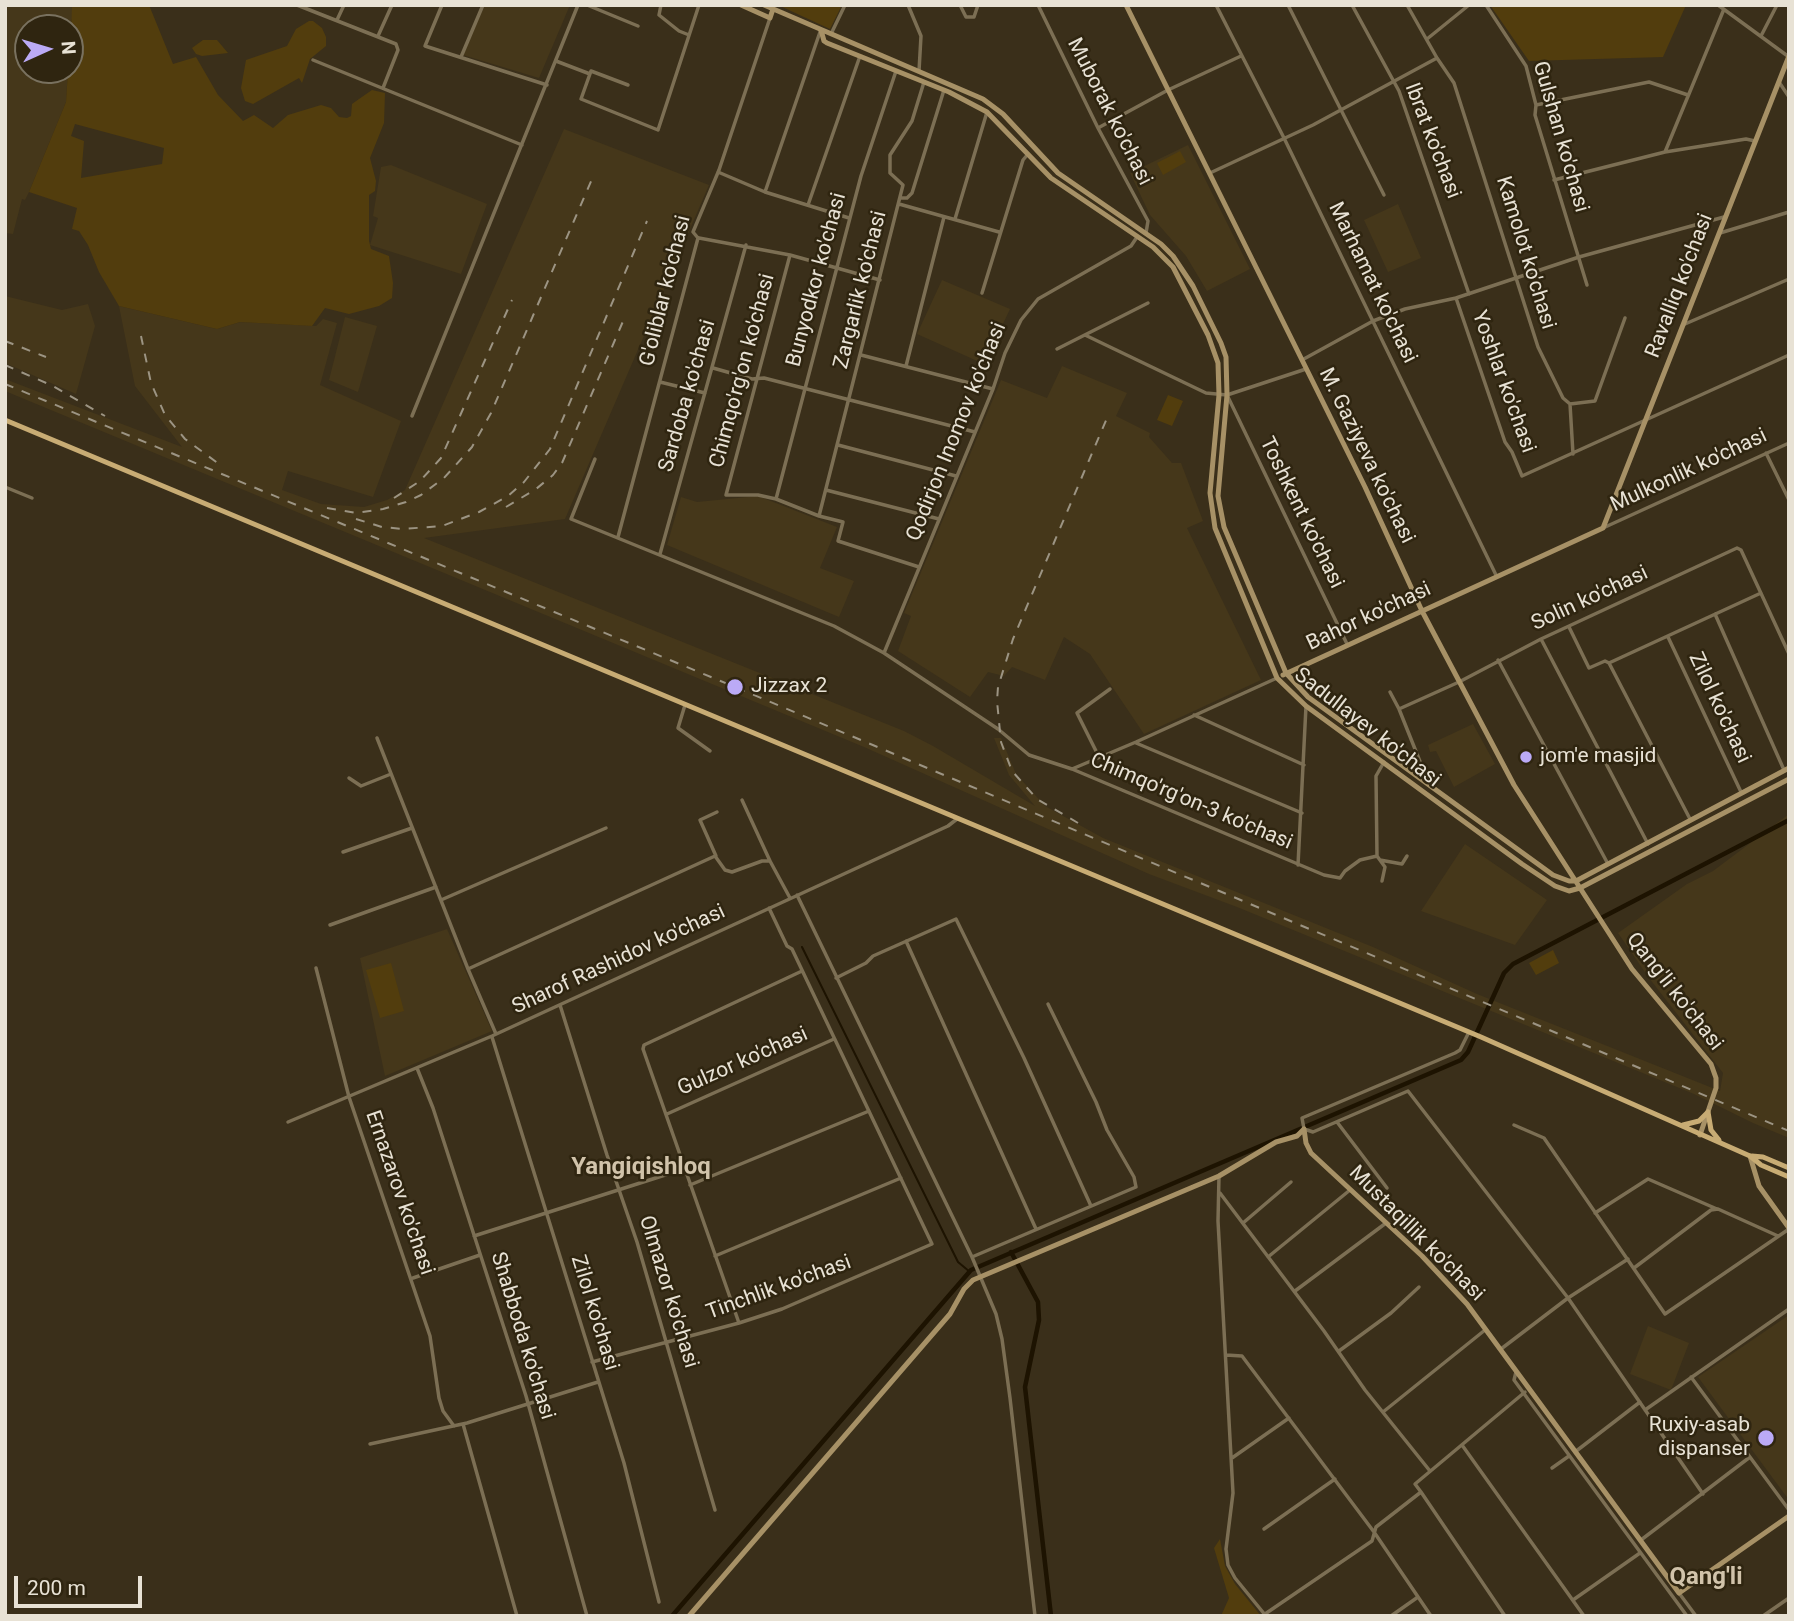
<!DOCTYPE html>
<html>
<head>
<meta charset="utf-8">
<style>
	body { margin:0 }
	#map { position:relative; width:1794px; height:1621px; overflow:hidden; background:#3a2f1a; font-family:Roboto,sans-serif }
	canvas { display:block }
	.frame { position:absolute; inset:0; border:7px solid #e8e2d5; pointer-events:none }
	.north { position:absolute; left:14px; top:14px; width:70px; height:70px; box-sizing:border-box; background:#2f2510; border:2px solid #79715f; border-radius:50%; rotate:86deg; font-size:19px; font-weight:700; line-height:28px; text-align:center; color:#e8e2d5 }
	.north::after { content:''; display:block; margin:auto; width:24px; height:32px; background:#bbaaf6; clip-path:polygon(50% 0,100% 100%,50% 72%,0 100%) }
	.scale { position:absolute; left:14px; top:1576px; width:128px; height:32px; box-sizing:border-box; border:4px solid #e8e2d5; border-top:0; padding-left:9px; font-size:21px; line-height:24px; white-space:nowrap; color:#e8e2d5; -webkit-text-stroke:5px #2f2510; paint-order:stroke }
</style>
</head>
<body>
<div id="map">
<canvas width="1794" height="1621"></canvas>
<div class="frame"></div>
<div class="north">N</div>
<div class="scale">200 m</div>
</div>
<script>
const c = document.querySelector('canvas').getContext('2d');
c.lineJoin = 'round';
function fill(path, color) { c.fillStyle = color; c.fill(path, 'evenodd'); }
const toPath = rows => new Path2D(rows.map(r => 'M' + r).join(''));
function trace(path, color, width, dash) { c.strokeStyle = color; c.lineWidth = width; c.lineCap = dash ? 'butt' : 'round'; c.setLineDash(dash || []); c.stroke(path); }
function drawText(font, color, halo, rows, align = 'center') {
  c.font = font + ' Roboto,sans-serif'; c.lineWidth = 5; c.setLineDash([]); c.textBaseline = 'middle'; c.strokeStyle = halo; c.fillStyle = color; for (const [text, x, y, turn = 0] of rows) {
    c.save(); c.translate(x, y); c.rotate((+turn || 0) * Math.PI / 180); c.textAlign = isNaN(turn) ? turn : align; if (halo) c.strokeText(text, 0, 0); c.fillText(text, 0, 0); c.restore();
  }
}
fill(toPath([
	[8,5,73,5,70,44,70,28,28,28,28,70,68,70,66,102,29,192,25,200,22,199,13,234,5,233,5,12],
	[485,5,570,5,539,78,463,55],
	[564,129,709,185,565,519,424,538,904,731,933,746,1035,806,1009,775,994,738,1001,738,1016,774,1045,806,1103,838,1373,947,1477,994,1720,1091,1723,1073,1649,978,1618,933,1687,884,1713,871,1789,814,1789,1138,1753,1123,1694,1094,1237,907,1149,874,864,747,5,391,5,379,182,447,135,386,119,306,217,329,240,322,316,326,323,319,337,323,320,385,401,421,373,497,288,471,282,490,321,504,364,507,387,500,405,490],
	[1188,145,1250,269,1207,291,1186,256,1150,215,1130,173],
	[391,165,487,204,461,274,370,245,378,218,373,216,381,167],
	[1398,204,1421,258,1388,272,1364,220],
	[942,280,1010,309,984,364,917,334],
	[5,296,62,310,88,304,95,326,76,394,5,363],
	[345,317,377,326,358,392,329,380],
	[1062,366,1127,393,1116,416,1150,433,1149,437,1172,463,1181,463,1203,521,1187,528,1261,680,1144,734,1090,654,1064,637,1045,680,1012,667,1004,676,988,672,970,697,898,651,911,616,904,613,1001,380,1047,398],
	[758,496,837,527,820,568,854,581,839,617,667,545,681,497,697,502],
	[1473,724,1495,764,1454,787,1436,751,1430,752,1428,745],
	[1465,844,1547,900,1515,945,1421,911],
	[447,929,492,1031,385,1076,360,958],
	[1789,1315,1789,1500,1698,1377],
	[1648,1326,1689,1343,1671,1390,1630,1374]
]), '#45371a');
fill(toPath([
	[72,5,149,5,173,64,196,57,218,95,243,121,254,115,273,128,288,115,321,105,331,108,339,117,347,118,351,116,352,104,359,99,372,90,385,93,384,123,370,158,376,181,375,191,369,195,369,241,371,249,389,256,393,283,392,298,379,306,349,314,325,308,312,326,240,322,217,329,119,306,99,272,88,245,79,231,72,229,77,208,29,192,66,102,68,70,70,70],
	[75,124,164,148,162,164,81,178,84,141,71,136],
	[778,5,842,5,830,29],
	[1490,5,1686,5,1663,57,1529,61],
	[309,21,313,21,322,28,326,37,326,46,310,59,302,83,299,78,253,104,245,101,241,88,246,60,287,46,296,29],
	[203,40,217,40,228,53,202,56,196,54,192,48],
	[1180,151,1186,162,1163,175,1157,163],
	[1168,395,1183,401,1172,426,1157,420],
	[1553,950,1559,963,1536,975,1529,963],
	[391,963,404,1011,380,1018,366,970],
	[1220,1539,1225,1566,1235,1584,1261,1616,1221,1616,1229,1598,1214,1548]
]), '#523d0d');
trace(toPath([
	[802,947,958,1262,970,1272]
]), '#1d1301', 2);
trace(toPath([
	[1011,1252,1038,1302,1039,1320,1025,1387,1051,1616],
	[672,1616,971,1270,1461,1060,1468,1052,1504,973,1513,964,1789,820]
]), '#1d1301', 4.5);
trace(toPath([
	[297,5,396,44,398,50,383,88],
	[442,5,425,46,547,85],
	[587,5,638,26],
	[661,5,659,15,679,31,689,35],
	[908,5,921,36,919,71],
	[960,5,966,17,974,17,978,5],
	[1038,5,1098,128,1148,221,1146,233],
	[1216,5,1284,138,1496,575],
	[1288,5,1384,195],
	[1352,5,1399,91,1469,294],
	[1407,5,1437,58,1454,83,1538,347,1563,398,1570,404,1595,401,1625,318],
	[1486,5,1526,66,1536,105,1535,115,1587,285],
	[1718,5,1789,57],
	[337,20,344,5],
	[831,34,845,5],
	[378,36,392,5],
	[1761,36,1777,5],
	[1427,39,1469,5],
	[461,57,483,5],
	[313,60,522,145],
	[556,61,590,74],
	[1779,82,1789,97],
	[628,85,591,71,581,99,658,130,699,5],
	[1536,105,1649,82,1688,95],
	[1098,128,1168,90,1241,56],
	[1665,152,1724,9],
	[718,172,765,192,849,218],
	[1210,173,1313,125,1437,58],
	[1554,180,1665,152,1746,139,1755,141],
	[765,192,820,32],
	[900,198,907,198,912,193,944,90],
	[899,204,999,232],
	[808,205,860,56],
	[955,219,987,112],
	[1720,233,1789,212],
	[699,238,790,255,880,280],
	[790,255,726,495,758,495,776,499,819,516,843,522,838,541,919,567],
	[982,293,1023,160,1028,154],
	[1456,298,1505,442,1512,452,1522,476,1789,355],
	[1685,324,1789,279],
	[1085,335,1206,393,1227,395,1306,369],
	[1057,349,1148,303],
	[861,355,993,389],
	[1302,360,1373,321,1405,309,1456,298,1579,257,1724,217],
	[906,366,944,217],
	[713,368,752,379,764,378,975,432],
	[660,382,705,393],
	[1228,397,1347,644],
	[1570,404,1573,454],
	[412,416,578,5],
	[838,445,956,476],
	[1766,453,1789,500],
	[595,459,571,519,834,626,884,653,998,729,1029,755,1072,769,1324,875,1340,878,1345,871,1360,860,1377,856],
	[5,487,32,498],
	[826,490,939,519],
	[776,499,861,176,896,71],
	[819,516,903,185,890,173,890,155,912,121,924,82],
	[1603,528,1789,443],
	[618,537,698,238,693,232,719,170,770,18],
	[660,554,746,245],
	[1715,614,1784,770],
	[1569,627,1589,668,1605,661,1609,663,1690,819],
	[1668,637,1741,792],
	[1541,639,1648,844],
	[884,653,993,389,1005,353,1021,320,1038,299,1131,246,1137,237],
	[1498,660,1608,864],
	[1609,663,1761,593],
	[1390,692,1399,709],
	[685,705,678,728,710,751],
	[1194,715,1304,765],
	[377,738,468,969,496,1034],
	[1136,743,1302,813],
	[1099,757,1077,713,1110,689],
	[1072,769,1136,742,1277,678],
	[349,778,361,786,391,774],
	[1429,784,1399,709,1459,682,1541,639,1737,548,1741,550,1789,654],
	[742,800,770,861],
	[343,852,412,828],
	[716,856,700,820,717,812],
	[1380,860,1402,864,1407,856],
	[1298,865,1306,706],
	[1382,881,1385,867,1377,856,1376,776,1384,762],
	[797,895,972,1257,996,1314,1002,1339,1010,1398,1035,1616],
	[441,900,606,828],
	[330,925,436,887],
	[906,941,1036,1229],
	[316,968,349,1097,430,1336,439,1398,443,1411,454,1426],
	[468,969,715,856,725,870,732,872,762,861,770,861,790,898],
	[836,978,866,963,873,956,956,919,1024,1058,1091,1206],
	[560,1005,607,1155,637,1242,715,1510],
	[1469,1032,1460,1050,1455,1053,1302,1118,1304,1129,1313,1132,1408,1091,1568,1298,1703,1494],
	[492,1037,624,1463,659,1602],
	[417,1068,433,1108,526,1396,587,1616],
	[667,1114,834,1039],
	[288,1122,492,1036,948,826,957,819],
	[1337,1122,1387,1188],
	[1514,1125,1544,1138,1665,1314,1789,1229],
	[1219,1176,1218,1221,1233,1493,1226,1549,1228,1565,1235,1578,1266,1616],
	[690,1185,869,1111],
	[1220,1193,1324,1331,1365,1390,1430,1471],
	[1595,1213,1648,1179,1717,1209],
	[1243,1223,1291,1182],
	[474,1236,684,1169],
	[715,1256,901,1178],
	[972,1257,1136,1187,1134,1177,1107,1130,1096,1102,1048,1004],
	[1268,1257,1350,1190],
	[1634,1268,1711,1210,1718,1209,1778,1236],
	[413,1278,480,1255],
	[1295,1291,1386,1223],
	[739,1323,643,1049,644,1045,802,971],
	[1501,1349,1568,1298,1628,1259],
	[1339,1351,1391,1313,1419,1287],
	[1226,1355,1242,1356,1374,1532,1431,1616],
	[592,1362,739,1323,782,1309,932,1244,792,949,787,946,769,908],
	[1516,1372,1514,1380,1687,1616],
	[1691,1377,1789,1510],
	[1645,1410,1789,1309],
	[1383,1412,1485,1330],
	[463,1424,517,1616],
	[370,1444,467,1423,598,1382],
	[1462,1445,1584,1616],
	[1575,1452,1640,1402],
	[1232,1458,1289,1418],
	[1552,1468,1569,1456],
	[1421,1492,1505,1616],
	[1264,1529,1335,1479],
	[1641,1540,1750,1457],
	[1679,1593,1696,1616],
	[1573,1600,1640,1553],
	[1265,1614,1372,1541,1376,1527,1421,1492,1415,1484,1525,1392],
	[1391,1616,1418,1597],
	[1763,1616,1789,1598]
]), '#7c6f54', 3.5);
trace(toPath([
	[741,5,770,18,773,9],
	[764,5,983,99,1003,114,1058,173,1161,244,1173,256,1193,286,1221,343,1226,357,1227,395,1218,496,1224,527,1286,673,1308,697,1553,875,1569,881,1576,881,1789,768],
	[1126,5,1365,487,1422,611,1514,785,1632,969,1711,1064,1716,1078,1716,1088,1700,1135],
	[821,30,824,41,827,43,949,92,987,112,1051,178,1153,247,1173,267,1208,335,1218,363,1219,395,1210,493,1215,528,1277,678,1306,706,1522,864,1555,886,1569,891,1580,888,1789,779],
	[1283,675,1603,528,1789,56],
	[1304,1129,1306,1143,1311,1153,1422,1256,1467,1304,1679,1593,1789,1516],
	[1750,1156,1759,1186,1789,1228],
	[689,1616,950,1314,964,1289,973,1280,1219,1176,1276,1142,1297,1136,1304,1129]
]), '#a79166', 5);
trace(toPath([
	[5,420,1481,1037,1750,1156,1761,1165,1789,1177],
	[1683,1125,1699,1121,1708,1112,1711,1130,1719,1140],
	[1752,1156,1763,1157,1789,1168]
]), '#c8ac74', 5);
trace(toPath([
	[141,336,151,383,165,415,185,439,219,464],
	[5,341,46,357],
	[5,365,53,386,105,416],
	[5,384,735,687,1789,1131],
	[394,498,420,481,441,458,512,300],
	[506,507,536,489,553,475,562,463,624,319],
	[327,508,356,513,383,509,406,502,421,495,444,478,472,447,491,413,592,179],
	[356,519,382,527,403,529,442,526,479,512,508,496,524,482,550,449,647,221],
	[1078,823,1037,799,1012,771,1001,742,997,701,998,687,1013,639,1107,418]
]), '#9c9483', 2, [9, 9]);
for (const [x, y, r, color] of [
	[735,687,9,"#bbaaf6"],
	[1526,757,7,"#bbaaf6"],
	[1766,1438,9,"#bbaaf6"]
]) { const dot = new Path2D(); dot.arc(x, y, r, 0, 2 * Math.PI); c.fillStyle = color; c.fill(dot); trace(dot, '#2f2510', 2.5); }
drawText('21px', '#e8e2d5', '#2f2510', [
	["Muborak ko'chasi",1109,112,63],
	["Gulshan ko'chasi",1560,137,74],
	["Ibrat ko'chasi",1432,141,69],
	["Kamolot ko'chasi",1525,253,73],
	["Bunyodkor ko'chasi",817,280,-75],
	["Marhamat ko'chasi",1372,283,64],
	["Ravalliq ko'chasi",1680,286,-69],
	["Zargarlik ko'chasi",861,290,-76],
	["G'oliblar ko'chasi",666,291,-76],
	["Chimqo'rg'on ko'chasi",743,371,-75],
	["Yoshlar ko'chasi",1503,382,70],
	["Sardoba ko'chasi",688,396,-74],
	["Qodirjon Inomov ko'chasi",957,432,-68],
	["M. Gaziyeva ko'chasi",1366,456,64],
	["Mulkonlik ko'chasi",1689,471,-25],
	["Toshkent ko'chasi",1301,513,64],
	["Solin ko'chasi",1590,599,-25],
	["Bahor ko'chasi",1369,617,-25],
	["Zilol ko'chasi",1719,708,65],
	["Sadullayev ko'chasi",1367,728,38],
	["Chimqo'rg'on-3 ko'chasi",1191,802,23],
	["Sharof Rashidov ko'chasi",619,960,-25],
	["Qang'li ko'chasi",1674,992,52],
	["Gulzor ko'chasi",743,1062,-24],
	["Ernazarov ko'chasi",399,1193,71],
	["Mustaqillik ko'chasi",1416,1234,45],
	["Tinchlik ko'chasi",779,1288,-20],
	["Olmazor ko'chasi",668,1292,73],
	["Zilol ko'chasi",594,1313,73],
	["Shabboda ko'chasi",522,1336,73]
]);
drawText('21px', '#e8e2d5', '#2f2510', [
	["Jizzax 2",751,687],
	["jom'e masjid",1540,757],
	["Ruxiy-asab",1750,1426,"right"],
	["dispanser",1750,1450,"right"]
], 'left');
drawText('bold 24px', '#d1c3aa', '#2f2510', [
	["Yangiqishloq",641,1168],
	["Qang'li",1706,1578]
]);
</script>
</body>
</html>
